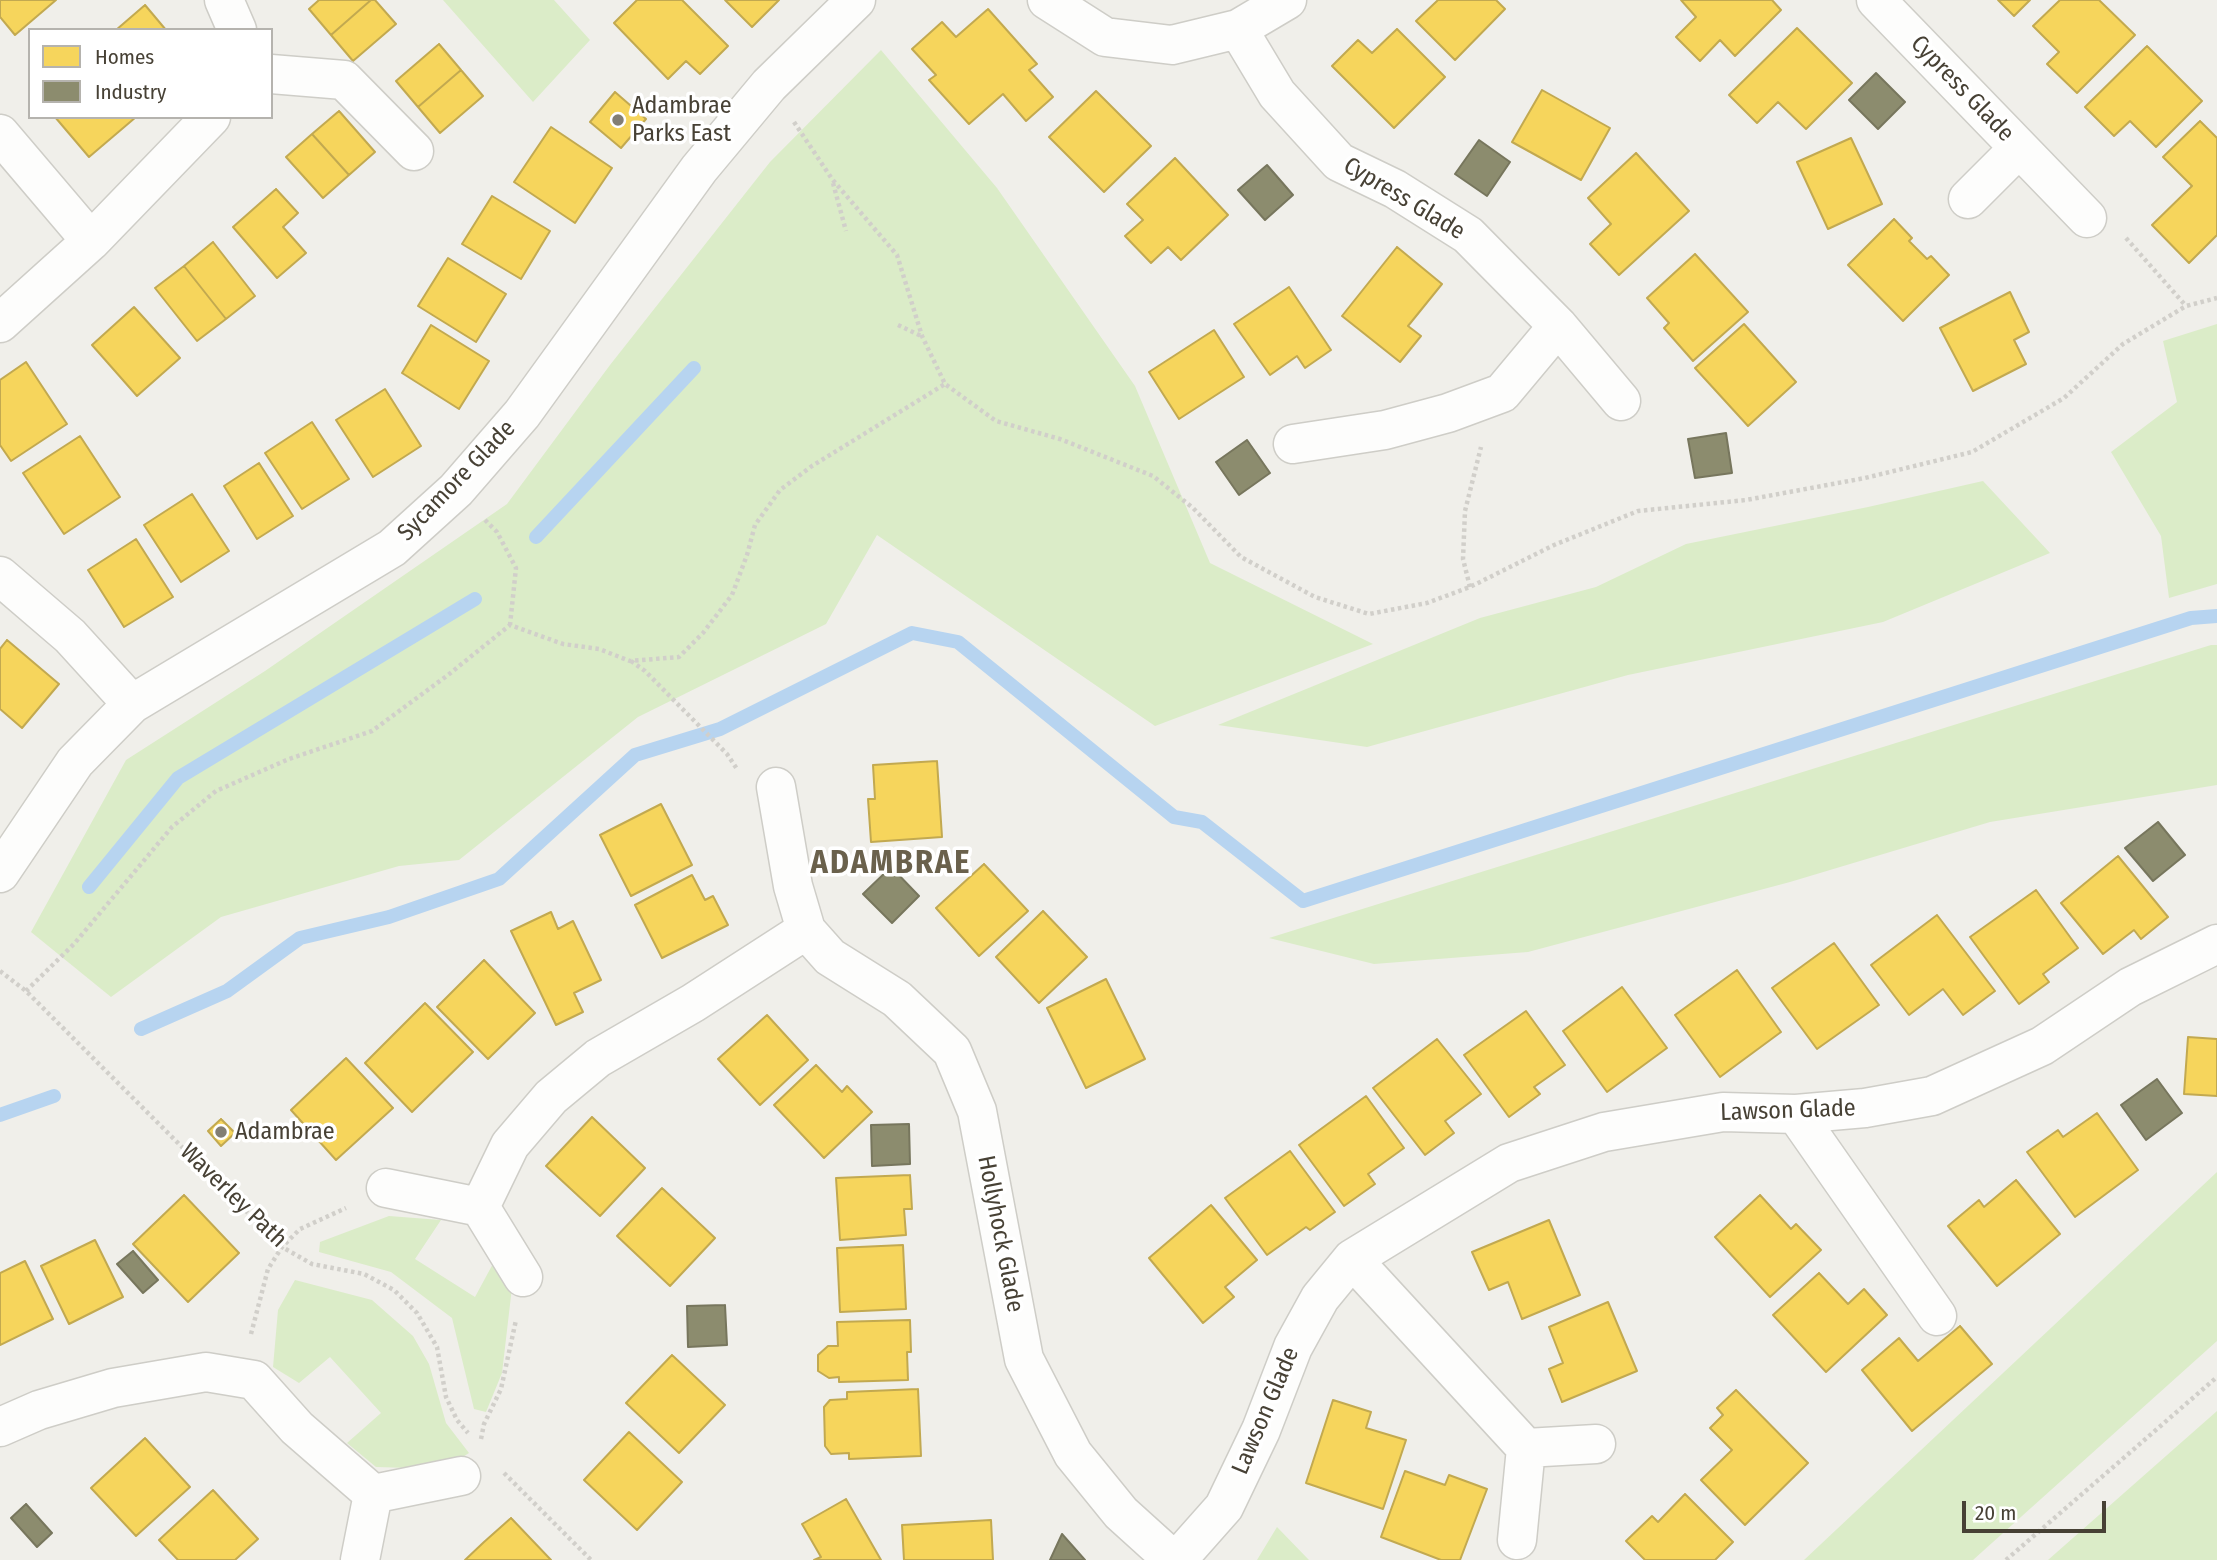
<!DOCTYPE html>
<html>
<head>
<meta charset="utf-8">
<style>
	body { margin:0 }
	#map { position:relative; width:2217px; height:1560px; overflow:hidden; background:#f0efea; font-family:"Fira Sans Condensed",sans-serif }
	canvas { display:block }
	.legend { position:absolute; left:28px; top:28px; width:245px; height:91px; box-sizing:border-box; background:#fff; border:2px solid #b5b3ae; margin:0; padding:9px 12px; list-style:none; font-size:21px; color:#474135 }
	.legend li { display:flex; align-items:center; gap:14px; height:35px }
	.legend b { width:35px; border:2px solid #b5b3ae }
	.scale { position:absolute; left:1962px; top:1501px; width:144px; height:32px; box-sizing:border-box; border:4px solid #474135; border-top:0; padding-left:9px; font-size:21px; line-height:24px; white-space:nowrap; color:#474135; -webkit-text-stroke:5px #fff; paint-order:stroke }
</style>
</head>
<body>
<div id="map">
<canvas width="2217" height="1560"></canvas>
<ul class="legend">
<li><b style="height:19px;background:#f6d55c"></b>Homes</li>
<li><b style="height:19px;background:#8c8c6e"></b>Industry</li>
</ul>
<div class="scale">20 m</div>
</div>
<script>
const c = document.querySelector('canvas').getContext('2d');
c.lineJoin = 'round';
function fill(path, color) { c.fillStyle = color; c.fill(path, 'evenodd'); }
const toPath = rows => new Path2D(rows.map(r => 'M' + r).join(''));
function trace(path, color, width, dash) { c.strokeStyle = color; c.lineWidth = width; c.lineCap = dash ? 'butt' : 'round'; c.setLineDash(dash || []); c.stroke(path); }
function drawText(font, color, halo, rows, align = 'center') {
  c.font = font + ' "Fira Sans Condensed",sans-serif'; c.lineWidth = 7; c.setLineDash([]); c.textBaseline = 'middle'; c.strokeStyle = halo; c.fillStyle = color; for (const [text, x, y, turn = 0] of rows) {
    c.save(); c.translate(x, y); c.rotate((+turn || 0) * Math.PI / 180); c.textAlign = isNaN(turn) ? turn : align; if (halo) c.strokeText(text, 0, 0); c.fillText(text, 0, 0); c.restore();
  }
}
fill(toPath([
	[443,0,554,0,590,40,533,102],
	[881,50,997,188,1135,386,1210,563,1373,644,1155,726,877,535,826,624,638,717,459,860,399,866,221,917,111,997,31,932,126,760,265,671,507,504,610,365,770,162],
	[2217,324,2217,584,2169,598,2161,536,2111,452,2177,402,2163,341],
	[1983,481,2050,553,1883,622,1628,675,1367,747,1218,725,1480,618,1596,587,1686,544,1868,507],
	[2211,645,2217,645,2217,785,1990,822,1790,882,1528,952,1374,964,1269,938],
	[2217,1172,2217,1341,1973,1560,1804,1560],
	[389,1216,441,1220,415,1259,475,1297,495,1260,513,1279,502,1373,486,1412,474,1409,452,1318,391,1272,319,1252,320,1242],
	[295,1280,372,1300,413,1336,429,1364,446,1423,469,1453,444,1469,376,1467,347,1443,381,1413,330,1357,299,1383,273,1367,278,1310],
	[2217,1411,2217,1560,2048,1560],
	[1277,1527,1309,1560,1257,1560]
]), '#dbecc8');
const homes = toPath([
	[0,0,56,0,15,35,0,17,0,0],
	[319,0,371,0,331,35,309,9,319,0],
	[371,0,375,0,396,24,353,61,331,35,371,0],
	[637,0,682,0,728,46,700,74,686,61,668,79,614,23,637,0],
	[725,0,779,0,752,27,725,0],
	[1438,0,1496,0,1505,9,1455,60,1416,21,1438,0],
	[1681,0,1772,0,1781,10,1735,56,1720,40,1700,61,1676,37,1696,17,1681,0],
	[1998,0,2030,0,2014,16,1998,0],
	[2060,0,2099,0,2135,35,2077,93,2047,64,2059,52,2033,26,2060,0],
	[145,5,166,30,116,30,145,5],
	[988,9,1037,64,1029,70,1053,97,1026,121,1003,94,969,124,929,80,936,75,912,49,942,22,956,37,988,9],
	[1797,28,1852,83,1806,129,1778,102,1757,123,1729,95,1797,28],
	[1397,29,1445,77,1394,128,1332,66,1358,40,1372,53,1397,29],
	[439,44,461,70,418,107,396,81,439,44],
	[2147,46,2202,101,2156,147,2130,121,2114,136,2085,107,2147,46],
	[461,70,483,96,440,133,418,107,461,70],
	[1542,90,1610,128,1581,180,1512,142,1542,90],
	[1096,91,1151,146,1104,192,1049,137,1096,91],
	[615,92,646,119,621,148,590,122,615,92],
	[339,111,375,152,349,175,312,134,339,111],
	[55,117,136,117,89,157,55,117],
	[2200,121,2217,138,2217,235,2189,263,2152,225,2192,186,2163,157,2200,121],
	[551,127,612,168,575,223,514,182,551,127],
	[312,134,349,175,323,198,286,157,312,134],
	[1851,138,1882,204,1828,229,1797,162,1851,138],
	[1636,153,1689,211,1619,275,1590,244,1611,224,1588,198,1636,153],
	[1175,158,1228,215,1181,260,1168,247,1151,263,1125,236,1143,220,1127,204,1175,158],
	[276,189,298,213,283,227,306,253,277,278,233,227,276,189],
	[492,196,550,231,521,279,462,244,492,196],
	[1894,219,1912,238,1909,241,1927,259,1931,256,1949,275,1903,321,1848,265,1894,219],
	[213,242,255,296,226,319,184,266,213,242],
	[1397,247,1442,284,1408,326,1421,336,1400,362,1342,316,1397,247],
	[1695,254,1748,312,1693,361,1664,328,1669,323,1647,298,1695,254],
	[448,258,506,294,476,342,418,306,448,258],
	[184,266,226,319,197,341,155,288,184,266],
	[1289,287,1331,350,1305,368,1297,356,1270,375,1234,324,1289,287],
	[2010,292,2029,332,2014,340,2026,364,1973,391,1940,328,2010,292],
	[134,307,180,358,137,396,92,345,134,307],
	[1744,324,1796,382,1748,426,1695,368,1744,324],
	[431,325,489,361,459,409,402,373,431,325],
	[1214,330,1244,377,1179,419,1149,372,1214,330],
	[26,362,67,424,11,461,0,445,0,380,26,362],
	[385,389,421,446,373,477,336,420,385,389],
	[312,422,349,479,302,509,265,453,312,422],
	[80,436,120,497,64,534,23,473,80,436],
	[259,463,293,516,257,539,224,486,259,463],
	[192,494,229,551,181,582,144,525,192,494],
	[136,539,173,597,124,627,88,570,136,539],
	[7,640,59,684,22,728,0,709,0,649,7,640],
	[937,761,942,837,871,842,868,799,875,799,873,765,937,761],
	[661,804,692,865,631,896,600,835,661,804],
	[2118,856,2168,917,2141,939,2134,930,2103,954,2061,903,2118,856],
	[984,864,1028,911,979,956,936,908,984,864],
	[692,875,705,900,713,896,728,925,662,958,635,905,692,875],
	[2036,890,2078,948,2043,974,2049,982,2019,1004,1970,937,2036,890],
	[1043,911,1087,957,1039,1003,996,957,1043,911],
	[551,912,558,929,573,921,601,980,574,993,583,1012,556,1025,511,931,551,912],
	[1937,915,1995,991,1963,1015,1943,989,1909,1015,1871,965,1937,915],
	[1834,943,1879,1005,1817,1049,1772,988,1834,943],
	[484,960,535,1013,488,1059,437,1007,484,960],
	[1737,970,1781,1032,1720,1077,1675,1015,1737,970],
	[1106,979,1145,1059,1086,1088,1047,1008,1106,979],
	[1622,987,1667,1048,1607,1092,1563,1031,1622,987],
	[425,1003,473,1052,412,1112,365,1063,425,1003],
	[1526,1011,1565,1065,1534,1087,1540,1094,1509,1117,1464,1055,1526,1011],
	[767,1015,808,1060,760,1105,718,1059,767,1015],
	[2188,1037,2217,1039,2217,1096,2184,1094,2188,1037],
	[1437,1039,1481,1094,1445,1121,1454,1133,1425,1155,1373,1088,1437,1039],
	[346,1058,393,1108,336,1160,291,1110,346,1058],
	[816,1065,842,1092,847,1086,872,1112,824,1158,774,1105,816,1065],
	[1366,1096,1404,1148,1368,1174,1375,1184,1344,1206,1299,1145,1366,1096],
	[2097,1113,2138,1170,2075,1217,2027,1152,2058,1130,2063,1137,2097,1113],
	[592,1117,645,1168,600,1216,546,1166,592,1117],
	[221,1119,235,1133,221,1146,208,1131,221,1119],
	[1290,1151,1335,1212,1310,1230,1306,1227,1267,1255,1225,1198,1290,1151],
	[910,1175,912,1209,904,1209,906,1235,840,1240,836,1178,910,1175],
	[2016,1180,2060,1234,1997,1286,1948,1226,1979,1200,1984,1207,2016,1180],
	[662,1188,715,1238,670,1286,617,1236,662,1188],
	[184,1195,239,1253,188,1302,133,1244,184,1195],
	[1760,1195,1791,1229,1796,1224,1821,1250,1770,1297,1715,1237,1760,1195],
	[1211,1205,1257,1260,1225,1287,1234,1297,1203,1323,1149,1258,1211,1205],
	[1549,1220,1580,1295,1522,1319,1508,1282,1489,1290,1472,1252,1549,1220],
	[95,1240,123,1297,69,1324,41,1266,95,1240],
	[903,1245,906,1309,840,1312,837,1248,903,1245],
	[25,1261,53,1319,0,1345,0,1273,25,1261],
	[1819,1273,1848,1304,1864,1289,1887,1315,1826,1372,1773,1315,1819,1273],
	[1608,1302,1637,1371,1562,1402,1549,1369,1563,1363,1549,1327,1608,1302],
	[910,1320,911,1352,907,1352,908,1380,839,1382,839,1377,829,1378,818,1371,818,1355,828,1346,838,1346,837,1322,910,1320],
	[1960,1326,1992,1364,1912,1431,1862,1370,1899,1338,1918,1361,1960,1326],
	[672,1355,725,1405,679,1453,626,1403,672,1355],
	[918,1389,921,1456,849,1459,849,1453,831,1454,825,1446,824,1407,830,1400,847,1399,847,1392,918,1389],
	[1736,1390,1808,1463,1745,1525,1701,1480,1732,1450,1710,1428,1723,1415,1717,1408,1736,1390],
	[1333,1400,1371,1412,1366,1428,1406,1440,1383,1509,1306,1483,1333,1400],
	[629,1432,682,1482,637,1530,584,1480,629,1432],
	[145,1438,190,1487,136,1536,91,1488,145,1438],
	[1405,1471,1445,1485,1449,1475,1487,1489,1460,1560,1441,1560,1381,1537,1405,1471],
	[213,1490,258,1539,235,1560,178,1560,159,1540,213,1490],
	[1685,1494,1733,1542,1715,1560,1645,1560,1626,1541,1652,1516,1658,1522,1685,1494],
	[846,1499,881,1560,814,1560,821,1557,802,1524,846,1499],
	[511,1518,551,1560,465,1560,484,1542,511,1518],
	[991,1520,993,1560,904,1560,902,1525,991,1520]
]);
fill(homes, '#f6d55c');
trace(homes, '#c2a950', 2);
const industry = toPath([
	[1876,73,1905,102,1878,129,1849,100,1876,73],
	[1479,140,1510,162,1487,196,1455,174,1479,140],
	[1267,165,1293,195,1265,220,1238,190,1267,165],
	[1726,433,1732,473,1695,478,1688,439,1726,433],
	[1247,440,1270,473,1239,495,1216,462,1247,440],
	[2158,822,2185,855,2153,881,2125,848,2158,822],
	[891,867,919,896,892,923,863,894,891,867],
	[2157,1079,2182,1113,2146,1140,2121,1105,2157,1079],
	[909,1124,910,1164,872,1166,871,1125,909,1124],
	[133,1251,158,1280,143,1293,117,1264,133,1251],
	[725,1305,727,1345,688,1347,687,1306,725,1305],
	[26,1504,52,1533,37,1547,11,1518,26,1504],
	[1062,1534,1085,1560,1050,1560,1062,1534]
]);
fill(industry, '#8c8c6e');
trace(industry, '#77765d', 2);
trace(toPath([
	[536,537,694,368],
	[89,887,178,778,475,599],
	[141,1029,227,991,300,938,389,917,499,879,635,755,720,729,912,633,958,642,1174,817,1202,822,1303,901,2191,618,2217,616],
	[0,1115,54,1096]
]), '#b7d4f0', 14);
const minor = toPath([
	[224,0,237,30],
	[1047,0,1105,37,1172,45,1238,29,1287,0],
	[1876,0,2087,218],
	[1238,29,1277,94,1339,162,1395,189,1468,235,1558,326,1621,401],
	[271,74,344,80,414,151],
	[0,134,91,241],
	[1968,199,2019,148],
	[0,323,91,241,211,117],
	[1293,444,1385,430,1448,413,1502,393,1558,326],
	[0,576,70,636,132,704],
	[776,787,793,886,806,930],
	[0,873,75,762,132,704,392,548,456,490,522,414,699,169,769,85,856,0],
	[1796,1114,1937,1316],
	[386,1188,480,1207],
	[1352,1259,1526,1448,1596,1444],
	[523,1277,480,1207,510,1145,551,1097,598,1058,693,1003,806,930,830,957,897,999,952,1051,977,1111,1024,1359,1073,1454,1121,1513,1173,1560],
	[0,1427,39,1410,113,1388,206,1372,254,1380,297,1428,373,1494,461,1476],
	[1517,1540,1526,1448],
	[360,1560,373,1494],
	[1177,1560,1224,1507,1261,1430,1293,1347,1320,1298,1352,1259,1509,1163,1604,1132,1723,1112,1796,1114,1865,1108,1932,1096,2042,1046,2130,987,2217,944]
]);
trace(minor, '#cecdc7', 41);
trace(toPath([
	[794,122,832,179,897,255,922,336,945,384,996,421,1060,439,1153,476,1193,508,1241,557,1315,597,1369,614,1427,603,1470,587,1554,545,1638,511,1746,500,1865,478,1972,452,2064,398,2123,344,2186,306,2217,298],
	[833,183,846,231],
	[2126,238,2186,306],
	[898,325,921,336],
	[485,520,497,532,516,568,510,625],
	[1470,587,1463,559,1465,511,1481,447],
	[631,661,645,671,727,754,737,769],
	[0,971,26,991,282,1247,312,1264,364,1274,394,1290,417,1313,437,1347,446,1397,457,1420,468,1433],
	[26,991,74,944,172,827,216,791,289,759,372,731,448,675,510,625,563,644,599,649,630,661,679,657,703,633,732,595,747,555,755,525,780,490,812,466,945,384],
	[251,1334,268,1269,282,1247,300,1229,346,1208],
	[481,1439,484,1424,501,1389,516,1320],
	[504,1473,591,1560],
	[2006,1560,2217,1377]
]), '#d1cfca', 4.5, [3.5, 3.5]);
trace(minor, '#fdfdfc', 38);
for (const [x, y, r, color] of [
	[618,120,7,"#827e74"],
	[221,1132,7,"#827e74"]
]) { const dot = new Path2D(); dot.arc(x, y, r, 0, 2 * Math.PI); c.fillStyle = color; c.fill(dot); trace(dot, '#fff', 2.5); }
drawText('24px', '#474135', '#fff', [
	["Cypress Glade",1962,89,46],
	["Cypress Glade",1404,199,31],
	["Sycamore Glade",457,481,-46],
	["Lawson Glade",1788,1111,-2],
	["Waverley Path",233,1196,44],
	["Hollyhock Glade",1000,1234,79],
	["Lawson Glade",1266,1411,-67]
]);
drawText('24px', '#474135', '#fff', [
	["Adambrae",632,106],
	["Parks East",632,134],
	["Adambrae",235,1132]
], 'left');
c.letterSpacing = '2px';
drawText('bold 32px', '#6a614c', '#fff', [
	["ADAMBRAE",891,864]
]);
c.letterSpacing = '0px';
</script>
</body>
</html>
